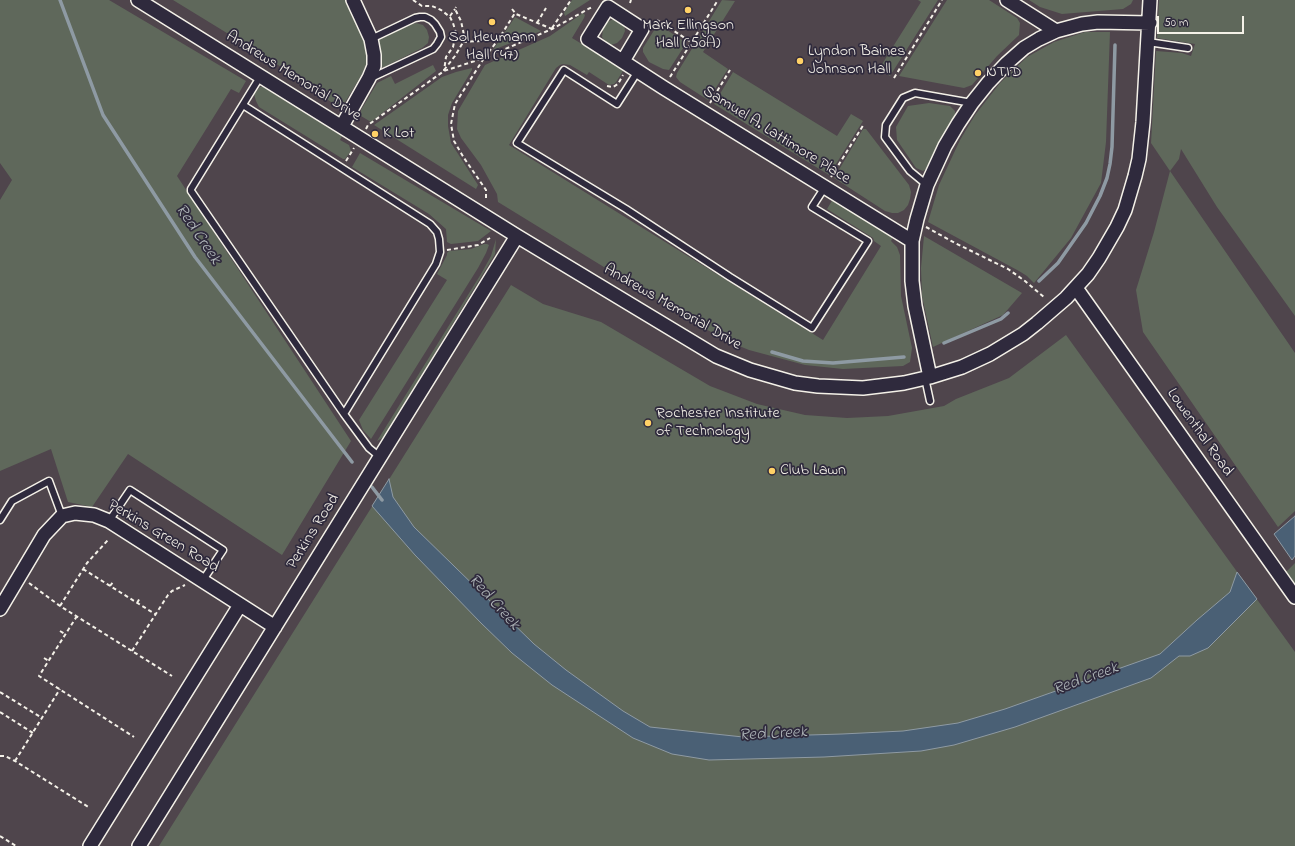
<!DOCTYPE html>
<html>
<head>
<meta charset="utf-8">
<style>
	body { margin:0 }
	#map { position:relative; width:1295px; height:846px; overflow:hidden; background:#423a46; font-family:"Indie Flower",sans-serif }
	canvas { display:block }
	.scale { position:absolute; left:1157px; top:16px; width:87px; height:18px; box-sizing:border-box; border:2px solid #f4f1e8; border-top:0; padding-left:5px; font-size:12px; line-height:14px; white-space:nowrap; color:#f4f1e8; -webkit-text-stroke:3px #2f2a3d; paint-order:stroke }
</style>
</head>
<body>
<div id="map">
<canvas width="1295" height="846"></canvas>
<div class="scale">50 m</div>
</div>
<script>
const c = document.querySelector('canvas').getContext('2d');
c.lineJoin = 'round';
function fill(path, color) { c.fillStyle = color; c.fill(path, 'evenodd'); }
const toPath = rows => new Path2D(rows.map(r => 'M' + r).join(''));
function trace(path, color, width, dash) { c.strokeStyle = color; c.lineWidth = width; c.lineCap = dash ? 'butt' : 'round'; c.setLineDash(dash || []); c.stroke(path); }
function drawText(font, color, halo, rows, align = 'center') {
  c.font = font + ' "Indie Flower",sans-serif'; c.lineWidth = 3.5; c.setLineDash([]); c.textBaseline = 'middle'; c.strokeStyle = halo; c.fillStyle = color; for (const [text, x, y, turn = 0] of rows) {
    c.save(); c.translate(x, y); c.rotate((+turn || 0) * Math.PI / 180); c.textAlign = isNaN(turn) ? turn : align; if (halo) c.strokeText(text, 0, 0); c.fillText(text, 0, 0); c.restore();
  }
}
fill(toPath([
	[0,0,1295,0,1295,846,0,846]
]), '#4f454c');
fill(toPath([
	[0,0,109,0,246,81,239,93,231,89,177,176,351,441,282,555,128,454,92,507,68,502,51,449,0,471,0,200,12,180,0,163],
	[173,0,346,0,366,44,368,60,362,74,341,109,271,60],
	[572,0,590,0,565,16,564,13],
	[722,0,735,1,703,52,728,69,708,100,680,82,676,77,677,73],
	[918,0,938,0,890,76,879,69,921,2],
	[947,0,989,0,1017,18,1020,23,1019,35,997,56,972,85,964,88,899,76],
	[1029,0,1133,0,1131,4,1123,9,1062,14,1040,7],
	[1159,0,1295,0,1295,316,1217,207,1181,149,1179,159,1170,171,1295,353,1295,511,1278,527,1143,332,1136,290,1154,232,1170,171,1151,143,1156,51,1182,53,1191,56,1195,44,1157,38],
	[583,13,585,15,584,18,572,38,620,67,623,71,616,82,614,84,609,85,589,72,587,75,570,65,563,64,560,65,556,68,509,145,823,340,881,246,874,241,873,238,827,209,833,199,893,237,891,241,897,247,900,255,901,296,912,348,910,362,903,366,843,369,805,365,749,350,732,343,700,326,498,202,497,194,481,165,461,138,457,129,458,111,485,65,550,36],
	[515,17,541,31,493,50],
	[616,18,624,23,625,31,622,38,617,43,611,45,606,42,602,37,603,29,607,22],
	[416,23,423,25,427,30,429,37,428,43,422,48,384,67,380,67,377,41,406,26],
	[658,24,685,42,685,45,669,70,663,69,649,62,643,52,643,48],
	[1085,32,1110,32,1106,142,1101,183,1071,238,1034,283,1027,276,1019,271,928,222,939,185,960,140,975,115,1000,83,1027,57,1054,42],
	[433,65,436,71,371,122,361,116,361,110,377,83,391,76,395,84],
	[472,68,472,70,452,103,448,115,448,126,451,143,478,185,476,189,374,125,442,77,456,72],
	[733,72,837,136,851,114,863,121,829,175,714,104],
	[260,87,263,87,342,136,340,140,349,145,351,151,345,159,343,159,259,107,256,101,254,94],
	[929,103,950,106,955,111,955,116,929,167,923,171,916,168,897,140,896,127,908,106],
	[863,129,866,129,909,185,911,192,910,199,908,205,904,210,898,213,892,213,885,211,834,178],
	[360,153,491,231,478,241,451,244,447,242,446,229,429,214,352,167],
	[924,236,1022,293,1003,315,933,347,922,296,921,268],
	[496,239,495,254,492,259,384,437,377,441,481,274,491,256],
	[484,244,487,244,489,245,486,253,478,268,371,439,363,430,359,420,447,280,437,274,447,255,447,253,449,251,471,249],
	[511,285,543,304,601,322,710,386,757,404,805,415,847,418,888,416,944,406,956,399,1009,378,1066,335,1295,652,1295,846,159,846],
	[1295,563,1295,585,1286,572]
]), '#5f685b');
const water = toPath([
	[389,479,393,497,414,527,534,644,566,670,623,711,650,727,743,737,842,734,903,731,958,723,1005,709,1160,654,1197,620,1230,592,1237,572,1257,599,1208,648,1190,656,1179,656,1151,678,1015,727,954,745,921,751,824,757,709,760,672,754,633,738,552,685,512,653,481,623,415,555,372,506,389,479],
	[1295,516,1295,556,1292,560,1274,534,1295,516]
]);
fill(water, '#4a6075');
trace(water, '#8e9aa3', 1);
trace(toPath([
	[60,0,103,115,195,257,352,462],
	[1039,281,1058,263,1086,223,1100,196,1107,178,1110,164,1112,147,1115,45],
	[944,343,1001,319,1008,313],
	[772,352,803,361,833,363,904,357],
	[372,487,382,500]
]), '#8e9aa3', 3.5);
const lane = toPath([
	[1148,42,1188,48],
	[638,71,617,104,564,70,517,143,626,209,730,277,812,328,868,241,812,207,825,187],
	[260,77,191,189,191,191,344,414],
	[371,78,433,49,437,44,441,37,440,32,435,24,431,20,425,17,420,17,415,18,371,39],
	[243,105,430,224,437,232,439,239,440,252,436,264,344,414,369,448,380,457],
	[927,185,910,171,885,137,886,125,903,98,915,93,972,103],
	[925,378,930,401],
	[0,520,12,501,49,481,62,516],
	[109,521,130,490,223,550,203,580]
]);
const street = toPath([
	[138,0,517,236,716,356,750,370,795,383,818,386,863,388,904,383,930,377,962,367,990,354,1023,334,1037,323,1066,298,1088,274,1099,258,1117,227,1125,210,1135,176,1139,159,1143,122,1150,0],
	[1007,0,1056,31],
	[623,61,642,29,608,7,588,39,664,88,912,241],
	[342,126,369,78,374,66,374,55,371,39,353,0],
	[1076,288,1295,597],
	[930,377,915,306,912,281,912,241,917,219,927,185,945,146,958,124,972,103,988,83,1007,63,1024,48,1039,39,1056,31,1082,24,1098,22,1150,23],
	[0,609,44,535,62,516,75,513,94,515,109,521,275,627],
	[90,846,240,605],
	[139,846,517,236]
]);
trace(lane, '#f4f1e8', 9);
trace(street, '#f4f1e8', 16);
trace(toPath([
	[413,0,422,6,432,6,441,10,450,17,453,23,456,33,453,47,446,57,444,71],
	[630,3,631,0],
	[512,9,516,14,552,29],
	[450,16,455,9],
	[657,20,691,42],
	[537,23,546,8],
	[552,28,571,0],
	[463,42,498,40],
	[444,70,455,56,462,44,464,35,461,21,455,9,456,7],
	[670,77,718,0],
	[894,78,942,0],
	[607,86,613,87,618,84,623,75],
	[710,103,730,70],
	[366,129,368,125,444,71,484,58,498,40,515,13],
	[346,161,354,148],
	[831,177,864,124],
	[486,198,486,190,464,158,454,141,451,124,455,104,484,58,552,29,592,7],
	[926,227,955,243,1008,269,1025,281,1045,298],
	[447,250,478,245,490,238],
	[83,569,155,614],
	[29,583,60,606,172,676],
	[110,586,113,582],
	[137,603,140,598],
	[60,606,87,563,108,540],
	[77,616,39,676,134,737],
	[60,631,65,634],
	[132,651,168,595,172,591,185,585],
	[44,658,49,661],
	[0,692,42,718],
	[0,712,33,733],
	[0,756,5,756,15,761,90,808],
	[15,761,60,689],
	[0,836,16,846]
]), '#f4f1e8', 2, [4, 3]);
trace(lane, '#2f2a3d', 6);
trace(street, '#2f2a3d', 13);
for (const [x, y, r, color] of [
	[688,10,4,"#ffd166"],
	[492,22,4,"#ffd166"],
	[800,61,4,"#ffd166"],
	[978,73,4,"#ffd166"],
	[375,134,4,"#ffd166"],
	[648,423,4,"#ffd166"],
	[772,471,4,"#ffd166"]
]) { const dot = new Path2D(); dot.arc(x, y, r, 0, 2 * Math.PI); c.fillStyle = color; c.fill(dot); trace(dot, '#2f2a3d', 1.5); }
drawText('16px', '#f4f1e8', '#2f2a3d', [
	["Mark Ellingson",688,26,"center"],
	["Hall (50A)",688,44,"center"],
	["Sol Heumann",492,38,"center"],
	["Hall (47)",492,56,"center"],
	["Lyndon Baines",808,52],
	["Johnson Hall",808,70],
	["NTID",986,73],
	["K Lot",383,134],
	["Rochester Institute",656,414],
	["of Technology",656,432],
	["Club Lawn",780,471]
], 'left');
drawText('16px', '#f4f1e8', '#2f2a3d', [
	["Andrews Memorial Drive",293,77,32],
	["Samuel A. Lattimore Place",776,136,32],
	["Andrews Memorial Drive",672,308,30],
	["Lowenthal Road",1199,433,55],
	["Perkins Road",314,532,-58],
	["Perkins Green Road",163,537,31]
]);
drawText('italic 17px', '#b0b7ba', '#2f2a3d', [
	["Red Creek",197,235,56],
	["Red Creek",493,603,48],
	["Red Creek",1086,680,-20],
	["Red Creek",773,735,-3]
]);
</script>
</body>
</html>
